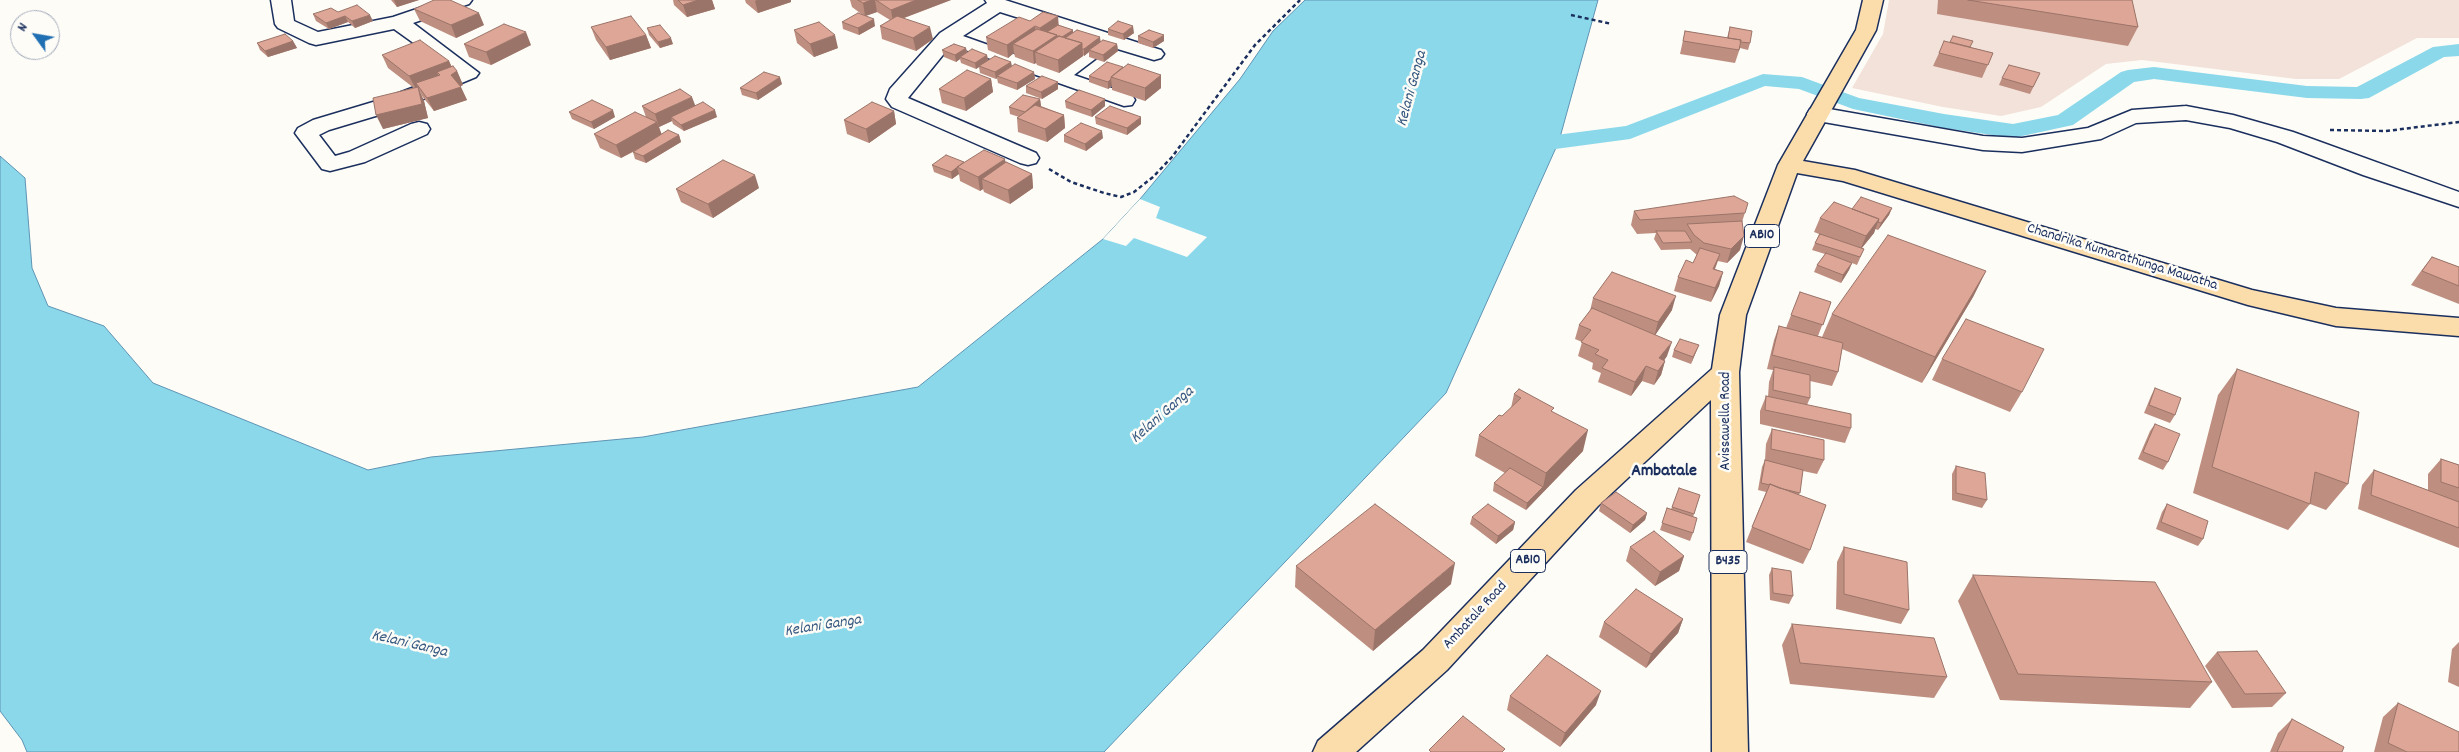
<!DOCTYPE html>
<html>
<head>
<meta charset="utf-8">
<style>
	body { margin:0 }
	#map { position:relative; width:2459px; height:752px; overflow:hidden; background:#fdfcf7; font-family:Dekko,sans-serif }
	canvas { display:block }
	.north { position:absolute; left:10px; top:10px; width:50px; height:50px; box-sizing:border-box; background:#fdfcf7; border:1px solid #a3aaba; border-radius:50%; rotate:302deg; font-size:14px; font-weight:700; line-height:20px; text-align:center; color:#1b2f5e }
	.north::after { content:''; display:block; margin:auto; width:18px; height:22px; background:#1f6fb2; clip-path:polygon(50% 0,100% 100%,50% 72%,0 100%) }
</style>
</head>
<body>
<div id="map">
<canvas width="2459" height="752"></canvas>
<div class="north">N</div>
</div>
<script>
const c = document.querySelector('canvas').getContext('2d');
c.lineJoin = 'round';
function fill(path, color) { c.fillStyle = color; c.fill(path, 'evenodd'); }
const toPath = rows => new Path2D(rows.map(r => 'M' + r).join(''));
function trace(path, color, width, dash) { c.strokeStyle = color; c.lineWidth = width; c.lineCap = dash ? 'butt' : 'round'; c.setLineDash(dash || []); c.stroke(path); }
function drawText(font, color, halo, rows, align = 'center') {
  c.font = font + ' Dekko,sans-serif'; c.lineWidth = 5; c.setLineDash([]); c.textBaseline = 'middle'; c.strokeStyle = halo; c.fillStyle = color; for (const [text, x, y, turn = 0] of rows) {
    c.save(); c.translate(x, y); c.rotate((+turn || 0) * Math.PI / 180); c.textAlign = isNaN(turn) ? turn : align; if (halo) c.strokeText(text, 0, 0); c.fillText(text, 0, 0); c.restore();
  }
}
fill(toPath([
	[1889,0,2459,0,2459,38,2417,38,2339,79,2296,79,2142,60,2106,64,2041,107,2001,116,1943,107,1852,88,1883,34]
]), '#f3e2da');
const water = toPath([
	[1305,0,1598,0,1559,141,1446,393,1104,752,27,752,22,740,0,711,0,156,25,178,32,268,48,306,104,326,153,383,368,470,431,457,643,437,918,387,1103,239,1140,199,1240,79,1273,31,1305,0]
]);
fill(water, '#8bd8eb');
trace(water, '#5e94b3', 1);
fill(toPath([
	[1140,199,1160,207,1156,218,1207,237,1187,257,1134,238,1126,246,1103,239]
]), '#fdfcf7');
fill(toPath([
	[2459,44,2459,56,2444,57,2369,98,2361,99,2307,98,2154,79,2134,82,2073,125,2013,138,1944,128,1853,109,1799,89,1765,86,1630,139,1548,150,1522,149,1514,147,1511,142,1514,137,1522,135,1548,136,1626,126,1763,74,1802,77,1859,98,1944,114,2013,124,2058,115,2121,72,2128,70,2154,67,2307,86,2357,87,2433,47,2459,44]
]), '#8bd8eb');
const minor = toPath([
	[271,0,291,0,294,21,318,32,393,17,443,0,472,0,469,4,413,23,479,73,476,77,399,109,329,130,319,135,335,156,349,152,411,124,419,122,427,124,430,129,427,134,365,162,330,171,322,169,295,133,298,128,313,120,383,99,454,72,394,29,316,45,309,43,278,28,275,24,271,0],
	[985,0,1005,0,1161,50,1164,54,1161,58,1154,60,1111,47,1074,75,1132,95,1135,100,1132,105,1124,106,951,45,908,98,1036,153,1039,158,1036,163,1028,165,1020,163,892,107,886,99,890,89,940,33,987,3,985,0],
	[1000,12,1093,41,1056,69,963,36,1000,12],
	[2186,106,2233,115,2293,132,2459,192,2459,207,2363,175,2277,142,2230,128,2186,120,2136,123,2101,139,2022,152,1983,150,1818,121,1810,119,1807,114,1810,109,1818,107,1983,136,2022,138,2088,128,2132,110,2186,106]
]);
const major = toPath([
	[1863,0,1883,0,1876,30,1803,161,1855,170,2252,290,2336,308,2459,318,2459,336,2336,326,2248,305,1843,181,1797,173,1746,315,1739,372,1748,752,1712,752,1711,400,1598,506,1447,670,1356,752,1313,752,1318,741,1423,650,1576,490,1712,369,1720,315,1778,165,1856,30,1863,0]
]);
trace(minor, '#1b2f5e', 3);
trace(major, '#1b2f5e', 3);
trace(toPath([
	[1571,15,1612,24],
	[2330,130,2386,131,2459,122],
	[1049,169,1071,182,1104,193,1121,197,1134,192,1153,177,1172,157,1255,45,1300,0]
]), '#1b2f5e', 2.5, [4, 3]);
fill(minor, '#fdfcf7');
fill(major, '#fbddab');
fill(toPath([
	[391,0,419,0,397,7],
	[673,0,712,0,715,9,687,17,674,5],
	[745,0,791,0,791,2,758,13,746,3],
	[850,0,951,0,904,18,933,39,916,51,882,39,880,26,890,20,877,12,866,16,875,26,859,35,843,29,842,22,864,16,852,7],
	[1938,0,2132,0,2138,27,2128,46,1937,14],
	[414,9,484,25,456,38,420,21],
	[338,12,373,21,355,28,348,22,329,29,316,21,313,14],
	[1030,21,1058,25,1073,30,1073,33,1100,41,1117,44,1118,51,1104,62,1089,57,1089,52,1084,56,1083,55,1083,56,1059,73,1037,65,1036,63,1034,64,1015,57,1014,53,1008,58,988,50,986,37],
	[591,27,646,35,651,48,610,60,596,40],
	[1730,27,1750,43,1748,50,1740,48,1735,63,1680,54,1685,31,1727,38],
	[647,28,673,44,660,48,649,35],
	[1108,29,1134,33,1124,40,1108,35],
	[794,30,838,48,814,57,797,43],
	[1138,36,1164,41,1153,48,1138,43],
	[293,41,297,48,268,57,260,50,257,43],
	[464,44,531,45,491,65,469,57],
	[1970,47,1993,53,1982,78,1933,66,1939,53],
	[966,48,967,52,987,55,988,61,1011,62,1012,67,1034,72,1035,79,1017,90,998,83,997,78,996,79,980,73,979,67,976,69,961,63,960,59,956,62,944,57,942,50],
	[382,55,449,61,452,67,457,71,463,85,460,86,467,100,434,111,422,96,418,88,424,101,428,118,383,129,414,88,388,68],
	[1123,67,1161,75,1161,88,1145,101,1112,90,1112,86,1108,89,1089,82,1089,76],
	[2040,73,2030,94,1999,85,2002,78],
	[991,79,993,92,966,111,942,103,939,89],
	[782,84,758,100,742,95,740,88],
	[1026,86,1058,89,1042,99,1026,93],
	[1040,99,1041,106,1064,115,1065,128,1047,142,1018,132,1017,118,1019,117,1010,114,1009,107],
	[1105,99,1105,106,1092,117,1066,108,1065,101],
	[642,106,695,106,717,117,684,131,673,124,672,121,659,127,661,134,679,135,681,142,646,163,635,159,633,152,621,158,600,148,594,134,646,117],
	[894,111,896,124,869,143,847,134,844,120],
	[569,112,615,117,594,129,572,119],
	[1095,117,1141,124,1127,135,1096,124],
	[1064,135,1103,138,1086,151,1064,142],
	[1006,162,1032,174,1033,188,1010,204,984,192,983,189,980,191,960,181,959,174,952,179,934,172,932,165,964,163],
	[759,188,713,218,681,202,676,189],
	[1748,203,1742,222,1740,250,1727,263,1718,261,1715,269,1723,272,1719,286,1711,302,1674,291,1678,277,1693,263,1697,255,1690,249,1661,250,1654,239,1656,233,1637,234,1631,225,1634,211],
	[1892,208,1889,215,1878,230,1875,229,1874,233,1862,248,1864,249,1857,265,1852,263,1849,270,1841,283,1814,272,1817,265,1825,254,1812,250,1815,243,1819,234,1814,232,1820,218,1852,209],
	[2432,257,2459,267,2459,304,2411,285,2421,271],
	[1986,271,1973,297,1922,383,1842,349,1838,372,1832,386,1810,381,1810,398,1807,405,1851,428,1845,443,1760,424,1760,411,1766,396,1768,397,1769,382,1773,370,1767,369,1774,340,1779,326,1786,328,1800,292,1831,302,1818,336,1822,337,1832,314],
	[1593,298,1672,310,1655,335,1667,356,1664,360,1665,361,1661,375,1654,385,1642,381,1631,396,1598,382,1601,373,1592,369,1593,363,1578,356,1582,342,1575,339,1579,325,1590,311],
	[1699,345,1696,352,1691,364,1672,357,1674,350],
	[1942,359,2022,392,2010,412,1932,380],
	[2237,369,2348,484,2326,510,2310,504,2288,530,2193,493,2218,395],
	[2155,388,2175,415,2170,423,2144,413,2151,396],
	[1514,394,1553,412,1583,451,1526,510,1493,491,1494,483,1505,473,1475,456,1479,435,1502,416,1511,408],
	[2155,424,2168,462,2163,470,2138,459,2150,431],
	[1772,429,1824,460,1817,474,1803,471,1799,495,1810,550,1803,564,1746,542,1766,492,1758,490,1762,467,1765,460,1766,444],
	[2441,459,2459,465,2459,548,2358,509,2362,485,2374,470,2428,490,2428,474],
	[1956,466,1987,500,1982,508,1952,500,1952,474],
	[1700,495,1693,517,1693,533,1690,541,1660,530,1667,508,1671,509,1672,507],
	[1601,503,1647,513,1645,520,1630,533,1599,511],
	[2167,504,2203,539,2198,546,2156,529,2162,512],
	[1472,517,1515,522,1513,530,1496,544,1470,524],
	[1630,547,1684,556,1679,571,1655,586,1626,561],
	[1844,547,1909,610,1901,624,1836,609,1837,562],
	[1296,566,1451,584,1373,651,1295,587],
	[1772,568,1793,596,1789,604,1770,600,1769,575],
	[1973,575,2212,682,2190,708,2000,700,1958,601],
	[1683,619,1678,633,1646,668,1599,637,1604,622],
	[1792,624,1947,677,1934,698,1790,684,1782,645],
	[2459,642,2459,687,2448,682,2452,649],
	[2217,652,2286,693,2272,707,2232,708,2205,666],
	[1510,696,1596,705,1560,747,1507,710],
	[2398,703,2459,752,2374,752,2383,717],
	[2292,719,2342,752,2270,752,2278,733]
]), '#be8f81');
fill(toPath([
	[394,0,419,0,397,7],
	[698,0,712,0,715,9,687,17,683,5],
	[757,0,791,0,791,2,758,13,755,1],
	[872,0,875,0,877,12,865,16,863,3],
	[916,0,951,0,893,22,891,10],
	[479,13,484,25,456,38,451,25],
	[370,15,373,21,355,28,352,21],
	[345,16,348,22,329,29,326,23],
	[1058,16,1059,29,1041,41,1040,28],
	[874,19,875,26,859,35,858,28],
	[1035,26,1036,39,1013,44,1014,53,1008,58,1007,45],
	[1133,26,1134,33,1124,40,1123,34],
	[930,27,933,39,916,51,913,38],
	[1073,30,1073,37,1058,40],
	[526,32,531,45,491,65,486,52],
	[646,35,651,48,610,60,606,47],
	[835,35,838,48,814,57,810,44],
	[1057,35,1058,48,1035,52,1036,63,1034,64,1033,51],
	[1164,35,1164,41,1153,48,1153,42],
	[1100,37,1101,44,1089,50,1089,52,1084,56,1084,49],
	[671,38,673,44,660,48,658,42],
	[293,41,297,48,268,57,265,51],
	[1082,43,1083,56,1059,73,1058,60],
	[1117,44,1118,51,1104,62,1103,55],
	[966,48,967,55,960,57,960,59,956,62,955,55],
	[987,55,988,62,979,66,979,67,976,69,975,63],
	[449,61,454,73,457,71,463,85,457,88,440,75,437,72,440,80,416,83,424,101,428,118,383,129,376,115,416,89,409,76],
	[1011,62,1012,68,997,76,997,78,996,79,995,72],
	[1034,72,1035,79,1017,90,1017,83],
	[1161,75,1161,88,1145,101,1145,88],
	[780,77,782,84,758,100,756,93],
	[991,79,993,92,966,111,964,98],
	[1111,79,1112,86,1108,89,1108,82],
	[1058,82,1058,89,1042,99,1041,92],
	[461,87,467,100,434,111,427,98],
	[692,97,697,110,671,117,672,121,659,127,655,114],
	[1040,99,1041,106,1026,112],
	[1105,99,1105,106,1092,117,1091,110],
	[613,110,615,117,594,129,591,122],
	[715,110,717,117,684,131,681,125],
	[894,111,896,124,869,143,866,129],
	[1064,115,1065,128,1047,142,1045,129],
	[1141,117,1141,124,1127,135,1127,128],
	[657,122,662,135,621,158,616,145],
	[1102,131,1103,138,1086,151,1085,144],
	[679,135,681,142,646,163,643,156],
	[1005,159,1007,173,982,179,983,189,980,191,978,177],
	[957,167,959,174,952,179,951,172],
	[1032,174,1033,188,1010,204,1008,190],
	[755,175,759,188,713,218,708,204],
	[1892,208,1889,215,1878,230,1881,223],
	[1879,219,1874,233,1860,250,1866,236],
	[1744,236,1740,250,1727,263,1731,249],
	[1720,254,1715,268,1708,283,1713,269],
	[1852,263,1849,270,1841,283,1843,275],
	[1986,271,1973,297,1922,383,1935,357],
	[1723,272,1719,286,1711,302,1715,288],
	[1676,296,1672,310,1654,337,1658,322],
	[1672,342,1667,356,1657,371,1659,358],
	[1699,345,1696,352,1691,364,1693,357],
	[1665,361,1661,375,1654,385,1658,371],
	[1646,366,1642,381,1631,396,1635,382],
	[1588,430,1583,451,1526,510,1527,503,1543,487,1546,473],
	[1647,513,1645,520,1630,533,1633,525],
	[1515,522,1513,530,1496,544,1498,536],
	[1684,556,1679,571,1655,586,1660,572],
	[1455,563,1451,584,1373,651,1375,630],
	[1683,619,1678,633,1646,668,1651,654],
	[1601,691,1596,705,1560,747,1565,733]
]), '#9b7469');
const building = toPath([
	[434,0,450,0,479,13,451,25,414,9,434,0],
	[678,0,698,0,683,5,678,0],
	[858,0,872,0,863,3,858,0],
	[876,0,916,0,891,10,876,0],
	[1968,0,2132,0,2138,27,1968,0],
	[357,5,370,15,352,21,345,16,326,23,313,14,331,8,338,12,357,5],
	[1043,12,1058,16,1040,28,1035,26,1007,45,986,37,1019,17,1030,21,1043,12],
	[858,13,874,19,858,28,842,22,858,13],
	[631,16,646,35,606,47,591,27,631,16],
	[897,16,930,27,913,38,880,26,897,16],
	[1118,21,1133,26,1123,34,1108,29,1118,21],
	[819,22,835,35,810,44,794,30,819,22],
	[504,24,526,32,486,52,464,44,504,24],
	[660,25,671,38,658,42,647,28,660,25],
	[1058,25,1073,30,1062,37,1059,36,1057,37,1057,35,1047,32,1058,25],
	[1730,27,1752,31,1750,43,1740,42,1741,40,1728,38,1730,27],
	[1037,29,1057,35,1033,51,1013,44,1037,29],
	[1077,30,1100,37,1084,49,1082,49,1082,43,1065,38,1077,30],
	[1149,30,1164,35,1153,42,1138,36,1149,30],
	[1685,31,1741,40,1739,50,1683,41,1685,31],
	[285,34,293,41,265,51,257,43,285,34],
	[1059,36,1082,43,1058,60,1035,52,1059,36],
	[1953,36,1973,41,1970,47,1950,42,1953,36],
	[420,40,449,61,409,76,382,55,420,40],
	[1103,40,1117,44,1103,55,1089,50,1103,40],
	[1944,41,1993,53,1988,65,1939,53,1944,41],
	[954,44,966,48,955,55,942,50,954,44],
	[972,49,987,55,975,63,960,57,972,49],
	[995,56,1011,62,995,72,979,66,995,56],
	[1107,62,1123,67,1111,77,1111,79,1108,82,1089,76,1107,62],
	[1015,64,1034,72,1017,83,997,76,1015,64],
	[1128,64,1161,75,1145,88,1111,77,1128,64],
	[2009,65,2040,73,2033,87,2002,78,2009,65],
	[453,66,457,71,451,75,461,87,427,98,416,83,440,75,437,72,453,66],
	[967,70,991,79,964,98,939,89,967,70],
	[764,72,780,77,756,93,740,88,764,72],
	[1042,76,1058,82,1041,92,1026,86,1042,76],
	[418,87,422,104,376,115,373,98,418,87],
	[680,89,692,97,655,114,642,106,680,89],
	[1079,90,1105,99,1091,110,1065,101,1079,90],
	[1023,95,1040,99,1025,112,1009,107,1023,95],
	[592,100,613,110,591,122,569,112,592,100],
	[703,102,715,110,681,125,671,117,703,102],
	[872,102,894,111,866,129,844,120,872,102],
	[1035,105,1064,115,1045,129,1017,118,1035,105],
	[1110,106,1141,117,1127,128,1095,117,1110,106],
	[635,112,657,122,616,145,594,134,635,112],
	[1081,123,1102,131,1085,144,1064,135,1081,123],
	[668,130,679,135,643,156,633,152,668,130],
	[984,150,1005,159,978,177,957,167,984,150],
	[946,155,964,162,951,172,932,165,946,155],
	[723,160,755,175,708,204,676,189,723,160],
	[1006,162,1032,174,1008,190,982,179,1006,162],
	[1734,196,1748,203,1745,213,1640,220,1634,211,1734,196],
	[1861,197,1892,208,1881,223,1878,222,1879,219,1852,209,1861,197],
	[1834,202,1879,219,1866,236,1820,218,1834,202],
	[1742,221,1744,236,1731,249,1704,243,1694,235,1687,224,1742,221],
	[1656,231,1685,231,1692,242,1663,243,1656,231],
	[1820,234,1864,249,1860,257,1815,243,1820,234],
	[1888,235,1986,271,1935,357,1832,314,1888,235],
	[1700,248,1720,254,1713,269,1723,272,1715,288,1678,277,1686,260,1693,263,1700,248],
	[1826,253,1852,263,1843,275,1817,265,1826,253],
	[2432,257,2459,267,2459,286,2422,271,2432,257],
	[1612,272,1676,296,1658,322,1593,298,1612,272],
	[1800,292,1831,302,1823,325,1791,315,1800,292],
	[1592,308,1672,342,1659,358,1665,361,1658,371,1646,366,1635,382,1602,368,1608,360,1595,354,1599,350,1581,342,1591,330,1579,325,1592,308],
	[1966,319,2044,349,2022,392,1942,359,1966,319],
	[1779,326,1843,343,1838,372,1772,355,1779,326],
	[1680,339,1699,345,1693,357,1674,350,1680,339],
	[1774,367,1810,375,1810,398,1773,390,1774,367],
	[2237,369,2359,412,2348,484,2315,472,2310,504,2212,467,2237,369],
	[2155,388,2181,398,2175,415,2149,405,2155,388],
	[1519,389,1554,408,1551,411,1588,430,1546,473,1479,435,1499,415,1502,416,1521,398,1514,394,1519,389],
	[1766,396,1851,414,1851,428,1765,410,1766,396],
	[2155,424,2180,434,2168,462,2143,452,2155,424],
	[1772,429,1824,440,1824,460,1771,449,1772,429],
	[2441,459,2459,465,2459,488,2441,482,2441,459],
	[1765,460,1803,470,1800,493,1779,488,1770,484,1770,485,1761,483,1765,460],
	[1956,466,1985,473,1987,500,1956,493,1956,466],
	[1510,468,1543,487,1527,503,1494,483,1510,468],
	[2374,470,2459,502,2459,528,2371,495,2374,470],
	[1770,484,1826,505,1810,550,1752,527,1770,484],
	[1679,488,1700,495,1694,514,1672,507,1679,488],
	[1616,492,1647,513,1633,525,1601,503,1616,492],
	[1375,504,1455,563,1375,630,1296,566,1375,504],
	[1488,504,1515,522,1498,536,1472,517,1488,504],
	[2167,504,2208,521,2203,539,2161,522,2167,504],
	[1667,508,1697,518,1693,533,1662,523,1667,508],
	[1654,531,1684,556,1660,572,1630,547,1654,531],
	[1844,547,1907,562,1909,610,1844,594,1844,547],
	[1772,568,1791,571,1793,596,1773,593,1772,568],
	[1973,575,2155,582,2212,682,2018,674,1973,575],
	[1636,589,1683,619,1651,654,1604,622,1636,589],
	[1792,624,1934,638,1947,677,1800,663,1792,624],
	[2257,651,2286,693,2245,694,2217,652,2257,651],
	[1547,655,1601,691,1565,733,1510,696,1547,655],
	[2398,703,2459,732,2459,752,2407,752,2388,743,2398,703],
	[1463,716,1505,749,1502,752,1431,752,1429,750,1463,716],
	[2292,719,2344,747,2342,752,2277,752,2292,719]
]);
fill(building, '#dda696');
trace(building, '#9b7469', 1);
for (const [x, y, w] of [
	[1762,236,35],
	[1528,561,35],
	[1728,562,38]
]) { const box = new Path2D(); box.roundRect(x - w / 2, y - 11.5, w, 23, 4); c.fillStyle = '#fdfcf7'; c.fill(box); trace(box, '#1b2f5e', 1); }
drawText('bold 14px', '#1b2f5e', null, [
	["AB10",1762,236],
	["AB10",1528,561],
	["B435",1728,562]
]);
drawText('15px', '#1b2f5e', '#fdfcf7', [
	["Chandrika Kumarathunga Mawatha",2122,258,17],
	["Avissawella Road",1727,421,-90],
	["Ambatale Road",1476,616,-47]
]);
drawText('italic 16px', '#375981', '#fdfcf7', [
	["Kelani Ganga",1413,89,-75],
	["Kelani Ganga",1163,416,-41],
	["Kelani Ganga",823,627,-9],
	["Kelani Ganga",409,645,13]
]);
drawText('bold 18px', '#1b2f5e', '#fdfcf7', [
	["Ambatale",1664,473]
]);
</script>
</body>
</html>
